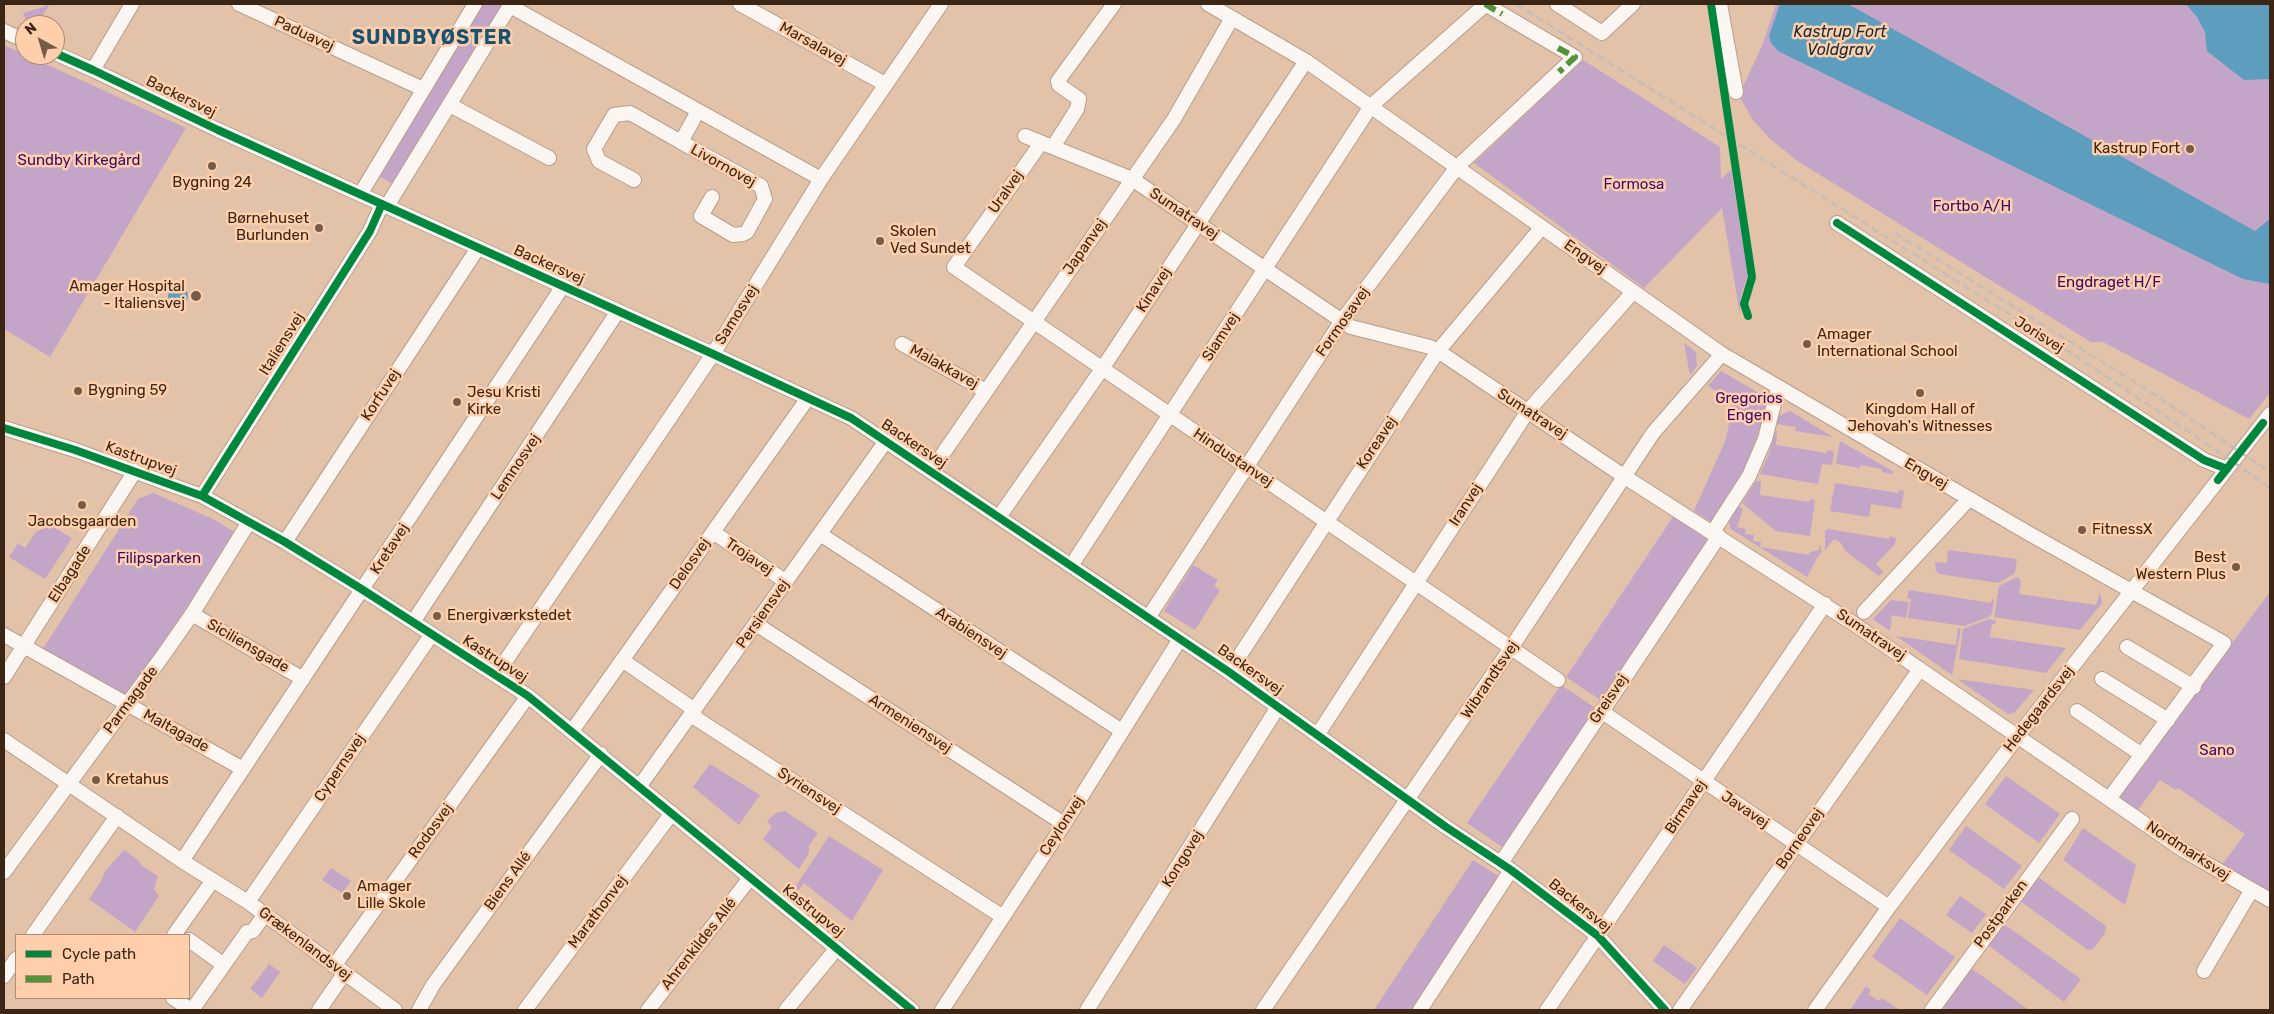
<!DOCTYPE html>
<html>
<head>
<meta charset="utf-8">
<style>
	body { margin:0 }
	#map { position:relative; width:2274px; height:1014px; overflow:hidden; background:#e3c2aa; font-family:Rubik,sans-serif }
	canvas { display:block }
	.frame { position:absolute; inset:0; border:5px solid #3b2514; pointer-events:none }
	.legend { position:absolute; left:15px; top:934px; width:175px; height:65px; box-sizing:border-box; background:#ffcfac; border:1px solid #b18b6f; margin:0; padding:6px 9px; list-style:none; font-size:15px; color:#3b2514 }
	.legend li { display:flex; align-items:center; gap:10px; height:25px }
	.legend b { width:25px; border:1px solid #b18b6f }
	.north { position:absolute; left:15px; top:15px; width:50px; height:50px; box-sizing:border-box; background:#ffcfac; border:1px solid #b18b6f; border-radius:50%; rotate:321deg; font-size:14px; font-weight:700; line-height:20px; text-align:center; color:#3b2514 }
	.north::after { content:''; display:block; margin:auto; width:18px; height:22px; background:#765c48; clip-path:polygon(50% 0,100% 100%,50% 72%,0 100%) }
</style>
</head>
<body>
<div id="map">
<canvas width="2274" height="1014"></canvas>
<div class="frame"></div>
<ul class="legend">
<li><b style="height:6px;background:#00873e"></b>Cycle path</li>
<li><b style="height:6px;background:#51943a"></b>Path</li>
</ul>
<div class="north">N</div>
</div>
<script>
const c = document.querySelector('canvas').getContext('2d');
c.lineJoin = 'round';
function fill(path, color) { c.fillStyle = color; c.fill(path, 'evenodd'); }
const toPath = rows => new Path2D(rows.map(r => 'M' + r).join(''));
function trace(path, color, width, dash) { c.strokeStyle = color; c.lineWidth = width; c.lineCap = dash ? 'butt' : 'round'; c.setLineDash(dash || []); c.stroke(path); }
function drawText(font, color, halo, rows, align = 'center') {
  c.font = font + ' Rubik,sans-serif'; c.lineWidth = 5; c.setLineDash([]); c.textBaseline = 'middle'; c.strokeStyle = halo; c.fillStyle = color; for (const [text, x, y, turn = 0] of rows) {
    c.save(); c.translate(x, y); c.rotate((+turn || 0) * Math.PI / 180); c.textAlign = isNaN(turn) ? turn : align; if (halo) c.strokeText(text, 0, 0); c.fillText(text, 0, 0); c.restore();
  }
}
fill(toPath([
	[46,4,50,4,42,16,26,21,23,13,46,6],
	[483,4,504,4,393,184,378,176],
	[1776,4,2270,4,2270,393,2249,419,2103,342,2091,342,1799,162,1770,139,1752,119,1739,95,1762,46],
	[4,45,186,128,50,357,4,329],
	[1583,60,1720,147,1721,179,1731,170,1748,274,1741,295,1740,314,1722,208,1644,288,1474,163],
	[1684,343,1696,352,1697,366,1690,375],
	[1721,371,1766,397,1768,402,1753,448,1742,473,1711,522,1694,511,1726,439,1733,402,1708,386],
	[1790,411,1833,437,1795,431,1796,427,1776,424,1778,416],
	[1777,431,1776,445,1827,453,1827,450,1833,451,1834,453,1832,465,1822,464,1818,484,1760,474,1769,454,1775,432],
	[1840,441,1894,472,1892,474,1882,472,1882,469,1861,465,1860,468,1836,464],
	[1756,481,1761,481,1760,495,1809,502,1810,499,1815,500,1810,536,1776,531,1742,503],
	[1835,483,1898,493,1899,490,1904,491,1901,509,1871,504,1869,517,1830,511],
	[153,493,213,519,236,533,127,696,43,649,138,499],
	[1738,506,1743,509,1737,527,1746,529,1745,534,1754,535,1753,541,1761,542,1760,547,1809,555,1810,552,1819,550,1820,544,1822,552,1817,558,1807,577,1731,529,1728,521],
	[1673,517,1709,539,1602,701,1566,677],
	[50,525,72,538,45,579,9,557,18,543,25,548,36,532],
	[1828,529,1889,539,1890,536,1896,538,1895,544,1876,564,1883,572,1879,576,1845,551,1841,543,1834,539,1825,550,1825,531],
	[1948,550,2017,559,2015,573,1998,583,1939,574,1936,571,1935,562,1947,563],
	[1193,565,1218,580,1214,586,1220,590,1195,630,1164,611],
	[2017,577,2021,580,2019,594,2096,605,2100,592,2102,603,2080,630,1994,617,1999,586],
	[1909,590,1991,603,1992,599,1994,599,1992,614,1989,617,1964,626,1908,618,1911,599,1907,598],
	[2270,592,2270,892,2221,866,2245,834,2178,788,2176,790,2160,780,2138,810,2118,796],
	[1891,600,1909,602,1906,618,1892,615,1890,631,1873,619],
	[1989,619,1996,621,1995,624,1992,624,1990,637,2066,648,2046,673,1959,659,1963,629],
	[1958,628,1961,629,1952,675,1896,636,1956,645],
	[1957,679,2034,690,2014,713,2008,714],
	[1561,685,1597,709,1517,830,1514,829,1502,847,1467,823],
	[710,764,760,795,739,825,693,787],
	[2006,776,2060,814,2039,843,1985,804],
	[785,811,818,833,809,846,809,853,799,869,763,839,772,827,767,821,776,813],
	[1966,826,2022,866,2004,889,1949,850],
	[2083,828,2136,865,2125,905,2063,860],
	[829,836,883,870,852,921,804,883,797,892,794,889],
	[124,850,138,860,142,866,158,876,154,889,159,896,135,932,89,899,101,881,106,870],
	[1473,860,1500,877,1412,1010,1374,1010],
	[331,868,351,881,342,893,322,880],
	[2038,877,2106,926,2105,933,2093,949,2088,950,2020,901],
	[1960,896,1986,914,1972,933,1946,915],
	[1900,918,1955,957,1927,995,1872,957],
	[2004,924,2081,979,2064,1002,1988,945],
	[1664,945,1697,968,1685,984,1653,961],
	[269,964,280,972,262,998,250,989],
	[1971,968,2029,1010,1947,1010,1942,1007],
	[1866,986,1871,990,1868,994,1879,1001,1882,998,1900,1010,1850,1010]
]), '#c2a5c7');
fill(toPath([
	[1780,4,1848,4,2255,231,2270,219,2270,284,2243,279,1778,51,1771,43,1769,36],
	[2186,4,2270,4,2270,79,2244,80,2207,51,2205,32,2197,17],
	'168 296a10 10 0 1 1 20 0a10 10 0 1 1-20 0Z'
]), '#5d9dbd');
const minor = toPath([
	[239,4,423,89],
	[740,4,885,84],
	[1208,4,1306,61,1722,354,2028,533,2224,643,2109,799],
	[1557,4,1602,33,1633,4],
	[1720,4,1736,92],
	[510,6,821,179],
	[4,31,25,41],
	[55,53,93,70,218,130,713,354,851,418,1229,672,1446,827,1511,870,1598,936,1665,1010],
	[93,70,132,4],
	[450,105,549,158],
	[698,111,681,142,761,186,765,199,747,232,743,234,733,235,701,216,712,197],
	[1025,136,1132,179,1351,327,1430,347,1438,351,1625,477,1854,624,2183,850,2270,900],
	[1041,143,954,267,1558,680],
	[1053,147,1077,109,1079,99,1059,85,1058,81,1114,4],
	[634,180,599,161,594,149,614,115,630,113,681,142],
	[361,193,475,4],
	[387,206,511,4],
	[1837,223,2204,460,2227,469],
	[902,344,986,391],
	[4,428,75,450,202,496,285,542,363,590,528,696,912,1010],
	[931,471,1174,119,1232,18],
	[202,496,370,231,382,204],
	[999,517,1102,369,1306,61],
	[713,532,785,581],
	[1713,532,1749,476,1765,439,1778,388],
	[820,534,1122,731],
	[285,542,478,248],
	[1071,566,1371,106,1486,4],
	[1864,612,1969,499],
	[192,614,303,679],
	[1148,618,1341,322,1457,167,1575,57,1485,4],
	[413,622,618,311],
	[756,624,1064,824],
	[4,635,243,769],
	[2127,647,2194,687],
	[622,660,689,706,697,719,1003,917],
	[1229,672,1438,351,1542,227],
	[496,675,713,354,821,179,941,4],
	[4,677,135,471],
	[2102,679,2168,720],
	[1601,711,1889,907],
	[2077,711,2142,755],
	[572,731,808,398],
	[1318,734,1528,411,1633,292],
	[4,740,182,861,248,902,395,1010],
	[639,787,886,441],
	[182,861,563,286],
	[1501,863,1719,536],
	[4,872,162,657,192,614,249,522],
	[248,902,432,634],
	[33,935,117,816],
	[174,935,213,880],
	[189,940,224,965],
	[334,966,528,696],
	[2204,971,2251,891],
	[4,976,16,959],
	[173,998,191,1010],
	[192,1010,247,932,253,931,265,914],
	[319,1010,344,974],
	[419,1010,433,985,601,754],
	[525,1010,672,813],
	[648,1010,750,878],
	[786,1010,837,948],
	[942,1010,1064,824,1180,639],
	[1087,1010,1278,707],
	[1263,1010,1511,648,1653,433,1722,354],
	[1420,1010,1511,870],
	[1547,1010,1825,604],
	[1680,1010,1920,669],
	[1815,1010,1889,907,2018,736,2270,414],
	[1932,1010,2072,819]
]);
trace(minor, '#b79e8b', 16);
trace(minor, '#fbf6f2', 14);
trace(toPath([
	[1516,4,2071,353,2222,454,2270,488],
	[1895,233,2146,389,2270,472]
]), '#c6bdb6', 2.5, [8, 4]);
trace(toPath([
	[1485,4,1502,14],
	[1558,48,1575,57,1559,72]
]), '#51943a', 6, [12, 6]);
trace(toPath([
	[1711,4,1752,277,1744,304,1748,316],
	[55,53,93,70,218,130,713,354,851,418,1229,672,1446,827,1511,870,1598,936,1665,1010],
	[1837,223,2204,460,2227,469],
	[4,428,75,450,202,496,285,542,363,590,528,696,912,1010],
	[2218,480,2263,423],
	[202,496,370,231,382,204]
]), '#00873e', 8);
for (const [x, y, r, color] of [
	[2190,149,5,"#765c48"],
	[212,166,5,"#765c48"],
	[319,228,5,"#765c48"],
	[880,241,5,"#765c48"],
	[196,296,6,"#765c48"],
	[1807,344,5,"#765c48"],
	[78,391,5,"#765c48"],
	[1920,393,5,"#765c48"],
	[457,402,5,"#765c48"],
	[82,505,5,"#765c48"],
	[2082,530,5,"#765c48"],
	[2236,567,5,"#765c48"],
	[437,616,5,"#765c48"],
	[96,780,5,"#765c48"],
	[347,896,5,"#765c48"]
]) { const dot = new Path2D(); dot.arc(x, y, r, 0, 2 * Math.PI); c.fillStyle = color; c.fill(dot); trace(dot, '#ffcfac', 2); }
drawText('15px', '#3b2514', '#ffcfac', [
	["Paduavej",304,34,25],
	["Marsalavej",813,44,29],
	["Backersvej",181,97,26],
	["Livornovej",723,166,29],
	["Uralvej",1006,192,-55],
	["Sumatravej",1184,214,34],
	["Japanvej",1085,247,-55],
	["Engvej",1585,257,35],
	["Backersvej",549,265,24],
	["Kinavej",1154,290,-57],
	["Samosvej",737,315,-58],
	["Formosavej",1343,322,-55],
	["Jorisvej",2039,335,32],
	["Siamvej",1221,337,-57],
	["Italiensvej",282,344,-58],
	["Malakkavej",944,367,29],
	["Korfuvej",381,395,-57],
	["Sumatravej",1532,414,33],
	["Koreavej",1377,443,-56],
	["Backersvej",914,444,34],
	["Hindustanvej",1233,458,34],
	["Kastrupvej",141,459,20],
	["Lemnosvej",516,467,-56],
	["Engvej",1926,474,30],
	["Iranvej",1466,505,-57],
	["Kretavej",390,549,-57],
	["Trojavej",749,557,34],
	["Delosvej",690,564,-55],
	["Elbagade",70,574,-57],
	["Persiensvej",763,614,-55],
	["Arabiensvej",971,633,33],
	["Sumatravej",1871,635,34],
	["Siciliensgade",248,646,30],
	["Kastrupvej",495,659,33],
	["Backersvej",1250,670,35],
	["Wibrandtsvej",1490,680,-56],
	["Greisvej",1609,699,-56],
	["Parmagade",131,700,-53],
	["Hedegaardsvej",2039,709,-52],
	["Armeniensvej",910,724,33],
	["Maltagade",176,731,29],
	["Cypernsvej",340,768,-56],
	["Syriensvej",809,791,33],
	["Birmavej",1686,807,-56],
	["Javavej",1745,810,34],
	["Ceylonvej",1062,826,-57],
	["Rodosvej",431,831,-54],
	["Borneovej",1800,839,-55],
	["Nordmarksvej",2188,851,33],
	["Kongovej",1183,859,-58],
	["Biens Allé",508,881,-54],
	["Backersvej",1580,906,39],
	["Kastrupvej",813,911,39],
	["Marathonvej",598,912,-53],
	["Postparken",2001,914,-54],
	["Grækenlandsvej",305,944,37],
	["Ahrenkildes Allé",699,944,-52]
]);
drawText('15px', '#3b2514', '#ffcfac', [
	["Kastrup Fort",2180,149,"right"],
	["Bygning 24",212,183,"center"],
	["Børnehuset",309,219,"right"],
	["Burlunden",309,236,"right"],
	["Skolen",890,232],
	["Ved Sundet",890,249],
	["Amager Hospital",185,287,"right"],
	["- Italiensvej",185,304,"right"],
	["Amager",1817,335],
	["International School",1817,352],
	["Bygning 59",88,391],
	["Jesu Kristi",467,393],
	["Kirke",467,410],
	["Kingdom Hall of",1920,410,"center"],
	["Jehovah's Witnesses",1920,427,"center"],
	["Jacobsgaarden",82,522,"center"],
	["FitnessX",2092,530],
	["Best",2226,558,"right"],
	["Western Plus",2226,575,"right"],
	["Energiværkstedet",447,616],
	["Kretahus",106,780],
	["Amager",357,887],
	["Lille Skole",357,904]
], 'left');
drawText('15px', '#39096b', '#ffcfac', [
	["Sundby Kirkegård",79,161],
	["Formosa",1634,185],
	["Fortbo A/H",1972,207],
	["Engdraget H/F",2109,283],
	["Gregorios",1749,399],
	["Engen",1749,416],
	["Filipsparken",159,559],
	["Sano",2217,751]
]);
drawText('italic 16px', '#172c3a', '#ffcfac', [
	["Kastrup Fort",1840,32],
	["Voldgrav",1840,50]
]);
c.letterSpacing = '1px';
drawText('bold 20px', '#185373', '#ffcfac', [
	["SUNDBYØSTER",432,38]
]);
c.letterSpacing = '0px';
</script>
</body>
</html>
